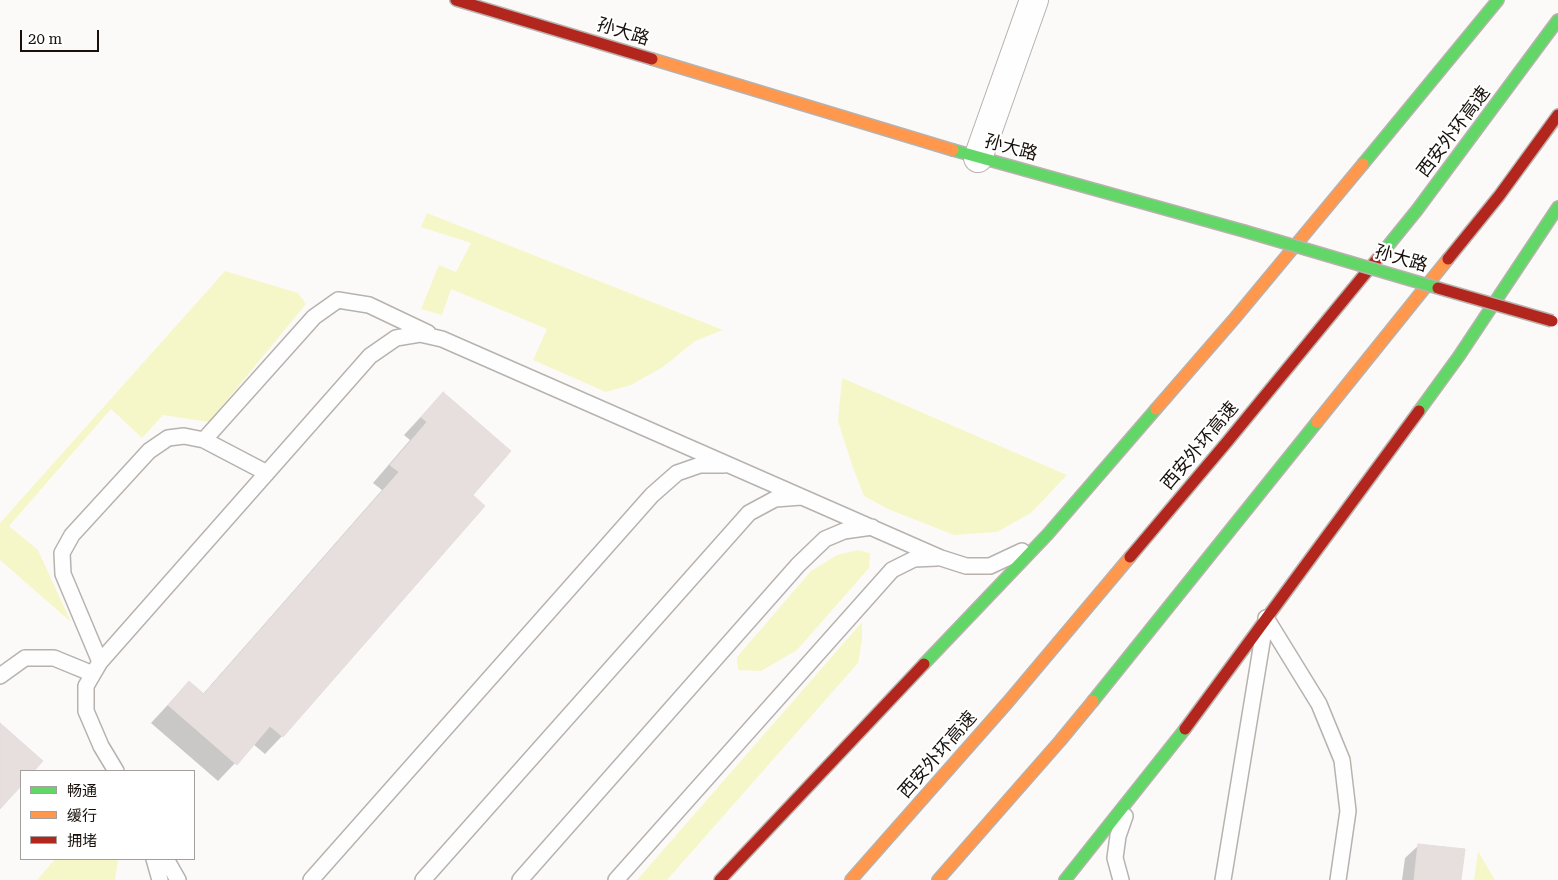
<!DOCTYPE html>
<html>
<head>
<meta charset="utf-8">
<style>
	body { margin:0 }
	#map { position:relative; width:1558px; height:880px; overflow:hidden; background:#fcfaf8; font-family:"Roboto Serif","Noto Sans SC",serif }
	canvas { display:block }
	.legend { position:absolute; left:20px; top:770px; width:175px; height:90px; box-sizing:border-box; background:#fff; border:1px solid #a39f9d; margin:0; padding:6px 9px; list-style:none; font-size:15px; color:#18100a }
	.legend li { display:flex; align-items:center; gap:10px; height:25px }
	.legend b { width:25px; border:1px solid #a39f9d }
	.scale { position:absolute; left:20px; top:30px; width:79px; height:22px; box-sizing:border-box; border:2px solid #18100a; border-top:0; padding-left:6px; font-size:15px; line-height:18px; white-space:nowrap; color:#18100a; -webkit-text-stroke:4px #fff; paint-order:stroke }
</style>
</head>
<body>
<div id="map">
<canvas width="1558" height="880"></canvas>
<ul class="legend">
<li><b style="height:6px;background:#63d668"></b>畅通</li>
<li><b style="height:6px;background:#ff974d"></b>缓行</li>
<li><b style="height:6px;background:#b3261e"></b>拥堵</li>
</ul>
<div class="scale">20 m</div>
</div>
<script>
const c = document.querySelector('canvas').getContext('2d');
c.lineJoin = 'round';
function fill(path, color) { c.fillStyle = color; c.fill(path, 'evenodd'); }
const toPath = rows => new Path2D(rows.map(r => 'M' + r).join(''));
function trace(path, color, width, dash) { c.strokeStyle = color; c.lineWidth = width; c.lineCap = dash ? 'butt' : 'round'; c.setLineDash(dash || []); c.stroke(path); }
function drawText(font, color, halo, rows, align = 'center') {
  c.font = font + ' "Roboto Serif","Noto Sans SC",serif'; c.lineWidth = 4.5; c.setLineDash([]); c.textBaseline = 'middle'; c.strokeStyle = halo; c.fillStyle = color; for (const [text, x, y, turn = 0] of rows) {
    c.save(); c.translate(x, y); c.rotate((+turn || 0) * Math.PI / 180); c.textAlign = isNaN(turn) ? turn : align; if (halo) c.strokeText(text, 0, 0); c.fillText(text, 0, 0); c.restore();
  }
}
fill(toPath([
	[427,213,723,330,695,341,663,367,631,385,606,392,533,360,547,329,451,289,442,315,421,309,439,265,456,272,471,243,421,227],
	[225,271,298,293,306,304,209,422,163,415,142,438,111,409,9,526,38,550,71,622,0,560,0,523],
	[842,378,1067,475,1031,513,997,532,954,535,888,509,864,496,852,465,838,421],
	[858,550,870,553,869,568,797,650,761,671,738,670,737,657,811,571,837,555],
	[862,622,862,640,858,663,667,880,637,880],
	[1478,851,1495,880,1474,880],
	[55,859,118,859,115,880,37,880]
]), '#f5f7c9');
fill(toPath([
	[443,393,471,495,282,736,265,754,253,744,218,781,151,723,189,682,203,694,382,490,373,483,410,440,404,435],
	[1419,845,1460,880,1402,880,1405,858]
]), '#0003');
const building = toPath([
	[443,392,511,451,473,495,485,506,283,737,270,726,237,765,168,705,189,681,204,694,399,472,390,465,427,422,421,417,443,392],
	[0,723,43,761,34,771,21,771,21,786,0,809,0,723],
	[1418,844,1465,849,1461,880,1414,880,1418,844]
]);
fill(building, '#e6dfdd');
trace(building, '#e5dedc', 1);
const lane = toPath([
	[204,440,314,317,338,300,369,305,428,333],
	[1266,618,1319,704,1342,760,1348,811,1338,880],
	[100,662,63,574,62,553,72,535,149,451,168,438,184,436,204,440,267,473],
	[0,676,25,658,54,658,93,674],
	[116,771,101,746,86,711,86,686,100,662,370,356,396,338,420,334,442,339,941,558,966,566,990,566,1022,551],
	[154,859,160,880],
	[166,859,178,880],
	[311,880,652,495,677,473,700,465,724,465],
	[423,880,749,513,775,499,801,497],
	[520,880,798,565,825,539,844,531,872,527],
	[616,880,892,570,914,559,937,558],
	[1121,880,1115,858,1118,836,1125,816],
	[1223,880,1264,630]
]);
const street = toPath([
	[978,158,1034,0]
]);
const fast = toPath([
	[953,150,1244,231],
	[1363,164,1498,0],
	[1383,252,1417,210,1558,20],
	[1419,411,1459,356,1558,207],
	[924,664,1048,534,1156,409],
	[1093,701,1317,422],
	[1065,880,1185,729]
]);
const slow = toPath([
	[652,59,953,150],
	[1156,409,1235,318,1363,164],
	[1317,422,1448,259],
	[851,880,1008,702,1130,557],
	[938,880,1060,741,1093,701]
]);
const jam = toPath([
	[456,0,652,59],
	[1448,259,1499,196,1558,115],
	[1130,557,1227,442,1383,252],
	[1185,729,1419,411],
	[720,880,924,664]
]);
trace(lane, '#b7b2ae', 18);
trace(street, '#b7b2ae', 30);
trace(fast, '#b7b2ae', 14);
trace(slow, '#b7b2ae', 14);
trace(jam, '#b7b2ae', 14);
trace(lane, '#fffefe', 15);
trace(street, '#fffefe', 28);
trace(fast, '#63d668', 11);
trace(slow, '#ff974d', 11);
trace(jam, '#b3261e', 11);
const fastBridge = toPath([
	[1244,231,1438,288]
]);
const jamBridge = toPath([
	[1438,288,1552,321]
]);
trace(fastBridge, '#b7b2ae', 14, []);
trace(jamBridge, '#b7b2ae', 14, []);
trace(fastBridge, '#63d668', 11);
trace(jamBridge, '#b3261e', 11);
drawText('18px', '#18100a', '#fff', [
	["孙大路",623,32,17],
	["西安外环高速",1454,132,-53],
	["孙大路",1011,148,15],
	["孙大路",1401,259,16],
	["西安外环高速",1200,446,-50],
	["西安外环高速",938,755,-49]
]);
</script>
</body>
</html>
